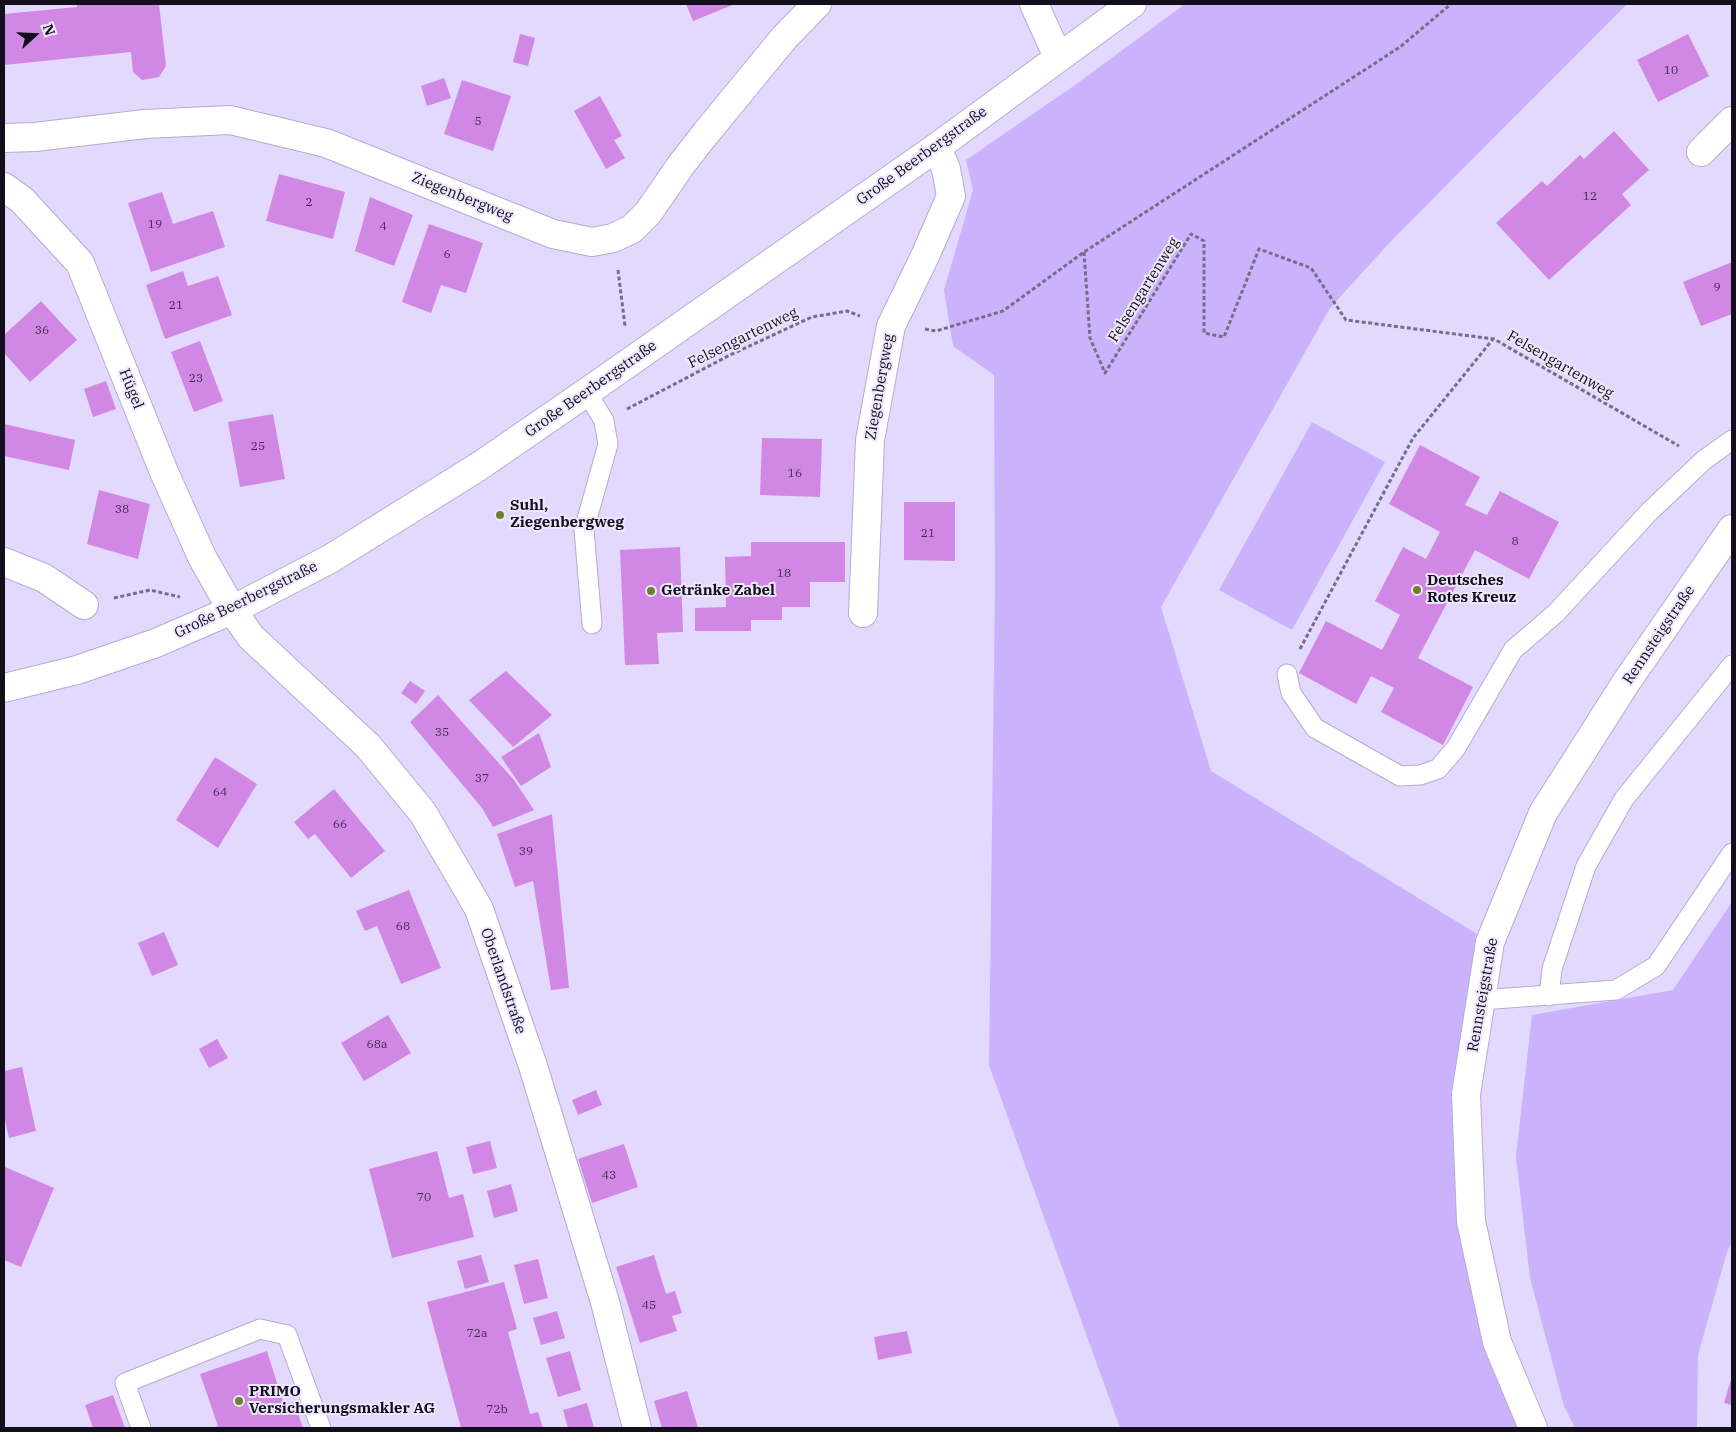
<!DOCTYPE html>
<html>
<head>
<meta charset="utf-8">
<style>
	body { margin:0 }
	#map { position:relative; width:1736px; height:1432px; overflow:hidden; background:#e3d8fd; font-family:"IBM Plex Serif",serif }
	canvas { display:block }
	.frame { position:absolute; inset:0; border:5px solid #120e1b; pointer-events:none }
	.north { position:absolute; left:10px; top:10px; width:50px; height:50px; -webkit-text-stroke:4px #eee7fe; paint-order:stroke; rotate:70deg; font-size:14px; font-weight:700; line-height:20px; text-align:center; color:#120e1b }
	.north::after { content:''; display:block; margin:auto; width:18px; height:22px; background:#120e1b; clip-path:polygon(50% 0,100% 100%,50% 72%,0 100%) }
</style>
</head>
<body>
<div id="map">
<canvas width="1736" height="1432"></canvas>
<div class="frame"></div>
<div class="north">N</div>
</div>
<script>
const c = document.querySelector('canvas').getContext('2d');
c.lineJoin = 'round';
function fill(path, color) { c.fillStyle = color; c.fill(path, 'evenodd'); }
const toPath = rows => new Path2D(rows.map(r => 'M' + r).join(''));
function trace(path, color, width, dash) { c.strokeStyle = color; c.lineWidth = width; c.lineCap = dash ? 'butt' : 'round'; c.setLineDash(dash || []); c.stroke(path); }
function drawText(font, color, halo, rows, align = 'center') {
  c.font = font + ' "IBM Plex Serif",serif'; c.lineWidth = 4; c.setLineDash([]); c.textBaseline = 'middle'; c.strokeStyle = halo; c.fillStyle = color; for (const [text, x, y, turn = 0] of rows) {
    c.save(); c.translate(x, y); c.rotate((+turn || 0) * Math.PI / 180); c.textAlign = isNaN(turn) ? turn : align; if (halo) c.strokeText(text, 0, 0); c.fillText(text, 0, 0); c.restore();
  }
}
fill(toPath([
	[1185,4,1627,4,1392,240,1330,308,1161,607,1211,771,1490,942,1471,1221,1533,1428,1120,1428,989,1065,995,589,994,375,953,346,944,290,973,190,966,160,1075,85],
	[1312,422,1385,462,1292,630,1219,590],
	[1732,902,1732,1241,1727,1252,1698,1355,1697,1428,1575,1428,1564,1406,1530,1278,1516,1157,1532,1015,1673,990]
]), '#cab3fc');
fill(toPath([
	[77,4,159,4,166,66,159,77,142,80,133,72,131,52,4,65,4,14,77,7],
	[686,4,735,4,693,21],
	[520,34,535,38,528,66,513,62],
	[1688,34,1709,76,1658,102,1637,60],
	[444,78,451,98,427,106,421,86],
	[462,80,511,96,493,151,444,134],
	[600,96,622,136,614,140,625,158,606,169,574,111],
	[1614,131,1649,170,1622,194,1631,205,1549,280,1496,223,1542,181,1547,186,1580,155,1584,159],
	[279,174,345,192,333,239,266,221],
	[162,192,173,224,213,211,225,247,151,272,128,203],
	[370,197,413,215,394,266,355,251],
	[429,224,483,243,466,293,441,285,431,313,402,302],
	[1732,262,1732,314,1701,326,1683,282],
	[183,271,188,286,218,276,232,315,165,339,146,285],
	[41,301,77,340,30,382,4,353,4,335],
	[200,341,223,401,194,412,171,352],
	[106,381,116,409,93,417,84,389],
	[273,414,285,479,240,487,228,422],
	[4,424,75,440,69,470,4,456],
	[762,438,822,439,820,497,760,495],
	[1420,445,1480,477,1465,505,1487,515,1500,491,1559,522,1529,579,1475,550,1418,658,1473,687,1443,745,1381,712,1394,688,1371,676,1356,704,1299,673,1326,621,1382,650,1400,615,1375,601,1403,547,1426,559,1440,532,1389,504],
	[99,490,150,504,138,559,87,544],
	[904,502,955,502,955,561,904,560],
	[751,542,845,542,845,582,810,582,810,607,782,607,782,620,751,620,751,631,695,631,695,608,726,607,725,557,751,556],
	[680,547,683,632,657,633,659,664,625,665,620,550],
	[506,671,552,715,513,747,469,700],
	[410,681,425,691,416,704,401,693],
	[438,695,514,780,534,810,493,827,482,808,410,722],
	[539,733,551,767,521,786,501,757],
	[215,757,257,784,218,848,176,820],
	[334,789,385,851,351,878,315,834,308,839,294,822],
	[552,814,569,988,551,990,533,881,515,887,497,834],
	[409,890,441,968,401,984,377,926,365,931,356,911],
	[164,932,178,965,152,976,138,943],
	[388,1015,411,1053,364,1081,341,1043],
	[217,1039,228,1058,209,1068,199,1049],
	[22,1067,36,1131,9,1138,4,1116,4,1071],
	[596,1090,602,1105,578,1115,572,1100],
	[490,1141,497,1168,473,1174,466,1147],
	[624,1144,638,1187,592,1203,578,1159],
	[437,1151,449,1198,463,1194,474,1237,392,1258,369,1169],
	[5,1167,54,1188,21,1267,4,1260],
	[511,1184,518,1211,494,1218,487,1191],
	[481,1255,489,1282,465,1289,457,1261],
	[654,1255,666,1294,675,1291,682,1313,672,1316,677,1331,640,1343,616,1267],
	[538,1259,548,1298,524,1304,514,1265],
	[504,1282,517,1329,508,1332,530,1414,538,1412,543,1428,461,1428,427,1302],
	[557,1311,565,1338,541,1345,533,1318],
	[907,1331,912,1353,878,1360,874,1337],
	[267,1351,284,1405,294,1402,303,1428,214,1428,218,1426,200,1374],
	[570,1351,581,1390,558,1397,546,1358],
	[1732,1376,1732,1405,1724,1403],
	[687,1391,698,1428,662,1428,654,1401],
	[113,1395,125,1428,93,1428,85,1405],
	[587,1403,594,1428,568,1428,563,1410]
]), '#d188e5');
const lane = toPath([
	[587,392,604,421,608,444,584,530,592,624],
	[1287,674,1291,693,1315,728,1400,776,1420,775,1438,769,1456,748,1513,650,1556,613,1649,512,1704,460,1732,440],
	[1549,996,1552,969,1586,866,1624,799,1732,665],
	[1481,1000,1616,990,1656,966,1732,853],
	[141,1428,125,1383,260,1329,287,1335,321,1428]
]);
const street = toPath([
	[1034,4,1058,57],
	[4,138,35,137,145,124,230,120,326,143,553,234,592,242,613,238,632,229,648,213,681,165,706,133,784,38,817,4],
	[1701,152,1732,121],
	[4,187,22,200,80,263,164,472,202,557,232,610,251,637,368,746,423,813,479,909,533,1066,605,1302,637,1428],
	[4,562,44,578,84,605],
	[863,613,870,440,891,326,925,256,951,196,946,169,937,147],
	[1533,1428,1497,1342,1471,1221,1466,1094,1490,942,1543,813,1625,684,1732,529]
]);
const secondary = toPath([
	[4,688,77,670,156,643,232,610,330,559,478,467,587,392,937,147,1132,4]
]);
trace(lane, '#b6abcf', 21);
trace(street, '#b6abcf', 30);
trace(secondary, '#b6abcf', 30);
trace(toPath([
	[1084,252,1090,338,1105,373,1191,234,1204,241,1204,333,1224,337,1259,249,1311,268,1346,320,1494,339,1679,446],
	[618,270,625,326],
	[925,329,936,331,1003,311,1084,252,1400,47,1451,4],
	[627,409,730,355,812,317,847,311,860,316],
	[114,598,150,590,180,597],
	[1300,649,1413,438,1493,339]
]), '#756e86', 3, [4, 2.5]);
trace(lane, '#fff', 19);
trace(street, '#fff', 28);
trace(secondary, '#fff', 28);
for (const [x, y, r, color] of [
	[500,515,5,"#71802e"],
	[1417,590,5,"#71802e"],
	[651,591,5,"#71802e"],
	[239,1401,5,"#71802e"]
]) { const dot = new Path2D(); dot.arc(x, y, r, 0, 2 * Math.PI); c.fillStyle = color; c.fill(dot); trace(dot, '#eee7fe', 2); }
drawText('12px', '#422c4e', null, [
	["10",1671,71],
	["5",478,122],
	["12",1590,197],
	["2",309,203],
	["19",155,225],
	["4",383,227],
	["6",447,255],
	["9",1717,288],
	["21",176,306],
	["36",42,331],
	["23",196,379],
	["25",258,447],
	["16",795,474],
	["38",122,510],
	["21",928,534],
	["8",1515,542],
	["18",784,574],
	["35",442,733],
	["37",482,779],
	["64",220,793],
	["66",340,825],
	["39",526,852],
	["68",403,927],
	["68a",377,1045],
	["43",609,1176],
	["70",424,1198],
	["45",649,1306],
	["72a",477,1334],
	["72b",497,1410]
]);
drawText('15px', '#120e1b', '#eee7fe', [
	["Große Beerbergstraße",922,156,-36],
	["Ziegenbergweg",462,197,22],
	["Felsengartenweg",1144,290,-58],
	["Felsengartenweg",743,338,-26],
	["Felsengartenweg",1560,365,30],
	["Ziegenbergweg",880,387,-80],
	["Hügel",131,389,68],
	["Große Beerbergstraße",591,389,-35],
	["Große Beerbergstraße",246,600,-26],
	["Rennsteigstraße",1659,635,-56],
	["Oberlandstraße",503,981,71],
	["Rennsteigstraße",1483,995,-80]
]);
drawText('bold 15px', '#120e1b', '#eee7fe', [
	["Suhl,",510,506],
	["Ziegenbergweg",510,523],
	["Deutsches",1427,581],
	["Rotes Kreuz",1427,598],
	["Getränke Zabel",661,591],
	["PRIMO",249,1392],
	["Versicherungsmakler AG",249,1409]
], 'left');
</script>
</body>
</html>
